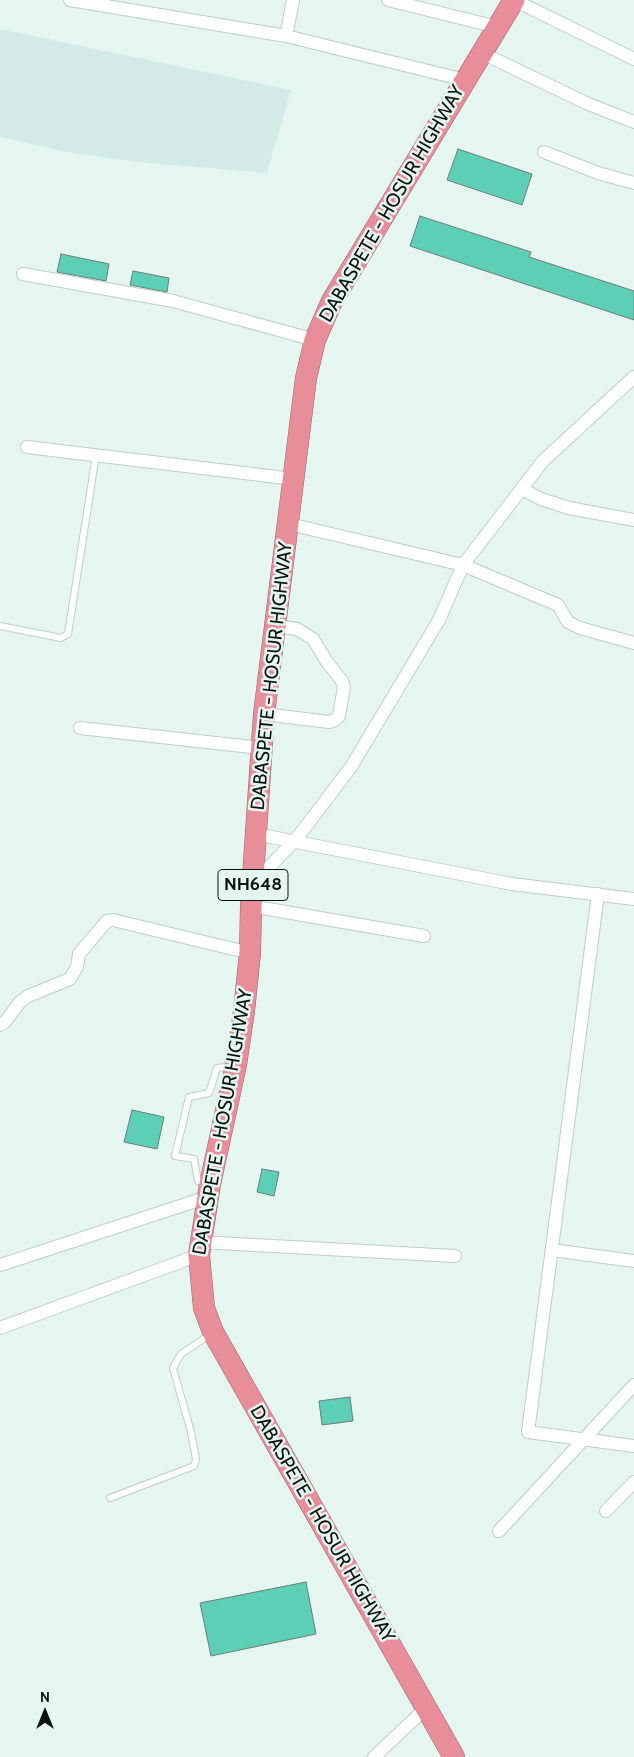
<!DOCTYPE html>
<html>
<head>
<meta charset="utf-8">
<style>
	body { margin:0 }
	#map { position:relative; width:634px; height:1757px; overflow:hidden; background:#e5f6f1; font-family:Cabin,sans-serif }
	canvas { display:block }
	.north { position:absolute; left:20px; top:1687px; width:50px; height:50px; -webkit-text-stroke:4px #e5f6f1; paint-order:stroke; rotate:0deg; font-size:14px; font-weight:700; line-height:20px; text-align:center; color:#0c1210 }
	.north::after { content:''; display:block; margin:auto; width:18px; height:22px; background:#0c1210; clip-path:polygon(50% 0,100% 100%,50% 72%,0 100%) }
</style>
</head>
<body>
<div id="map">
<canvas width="634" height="1757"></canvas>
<div class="north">N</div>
</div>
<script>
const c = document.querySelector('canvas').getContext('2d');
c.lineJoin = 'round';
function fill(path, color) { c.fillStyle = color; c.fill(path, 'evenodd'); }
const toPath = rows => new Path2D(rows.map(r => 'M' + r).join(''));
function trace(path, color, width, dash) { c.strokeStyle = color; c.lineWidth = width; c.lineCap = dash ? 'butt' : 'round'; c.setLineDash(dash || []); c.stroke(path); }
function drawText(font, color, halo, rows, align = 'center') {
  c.font = font + ' Cabin,sans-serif'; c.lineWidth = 5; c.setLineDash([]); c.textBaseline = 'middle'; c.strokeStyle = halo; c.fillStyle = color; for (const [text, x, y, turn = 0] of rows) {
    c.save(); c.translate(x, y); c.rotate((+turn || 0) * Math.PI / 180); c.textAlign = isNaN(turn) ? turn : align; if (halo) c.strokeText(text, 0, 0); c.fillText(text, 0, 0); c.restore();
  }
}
fill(toPath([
	[0,29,291,90,267,173,137,162,66,152,0,137]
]), '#d2ece5');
const building = toPath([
	[458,149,532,174,522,205,447,180,458,149],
	[420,216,531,252,529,257,634,291,634,320,410,246,420,216],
	[61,254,109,264,106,281,57,272,61,254],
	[133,271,169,278,167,292,130,285,133,271],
	[132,1110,164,1117,157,1149,124,1142,132,1110],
	[262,1169,279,1172,274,1196,257,1192,262,1169],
	[350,1397,353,1421,322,1425,319,1401,350,1397],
	[306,1582,316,1634,211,1656,200,1603,306,1582]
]);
fill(building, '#5ccfb6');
trace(building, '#6d7d79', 1);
const lane = toPath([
	[0,626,61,638,68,634,96,455],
	[207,1183,198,1181,194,1159,175,1156,189,1097,209,1093,217,1068,233,1066],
	[110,1498,194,1466,196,1459,191,1432,173,1368,181,1354,211,1334]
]);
const street = toPath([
	[70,0,286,36,465,80],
	[388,0,497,27],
	[514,0,634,59],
	[286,36,293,0],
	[482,53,586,103,634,122],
	[544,152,598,173,634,183],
	[23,274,173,301,315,340],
	[27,447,294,479],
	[522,489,541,499,569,508,634,520],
	[289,524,463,565,558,605,568,622,580,628,634,643],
	[264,714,329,722,335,720,339,716,344,687,342,681,327,662,313,639,297,629,277,626],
	[80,728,261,748],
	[256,834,512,884,634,899],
	[253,884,297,838,351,767,439,620,463,565,543,461,634,377],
	[598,894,528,1432,634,1446],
	[251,906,424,936],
	[0,1025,5,1022,20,1002,28,996,70,979,77,967,79,954,107,921,113,920,250,953],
	[200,1242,455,1256],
	[552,1250,634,1261],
	[0,1265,208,1197],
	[0,1328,199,1255],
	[606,1511,634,1482],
	[499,1531,634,1385],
	[374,1757,427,1707]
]);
const highway = toPath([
	[454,1757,213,1332,204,1308,199,1255,210,1184,236,1065,244,1011,250,953,251,906,264,714,306,378,315,340,332,301,514,0]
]);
trace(lane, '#bdcec9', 8);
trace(street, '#bdcec9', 14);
trace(highway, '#9b636a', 22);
trace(lane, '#fff', 6);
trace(street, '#fff', 12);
trace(highway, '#e88e9a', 21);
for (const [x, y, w] of [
	[253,885,70]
]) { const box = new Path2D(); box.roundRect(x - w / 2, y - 15.5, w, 31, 4); c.fillStyle = '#e5f6f1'; c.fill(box); trace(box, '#0c1210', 1); }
drawText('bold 18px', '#0c1210', null, [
	["NH648",253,885]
]);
drawText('19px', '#0c1210', '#e5f6f1', [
	["DABASPETE - HOSUR HIGHWAY",392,204,-60],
	["DABASPETE - HOSUR HIGHWAY",272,676,-84],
	["DABASPETE - HOSUR HIGHWAY",223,1122,-80],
	["DABASPETE - HOSUR HIGHWAY",322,1524,60]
]);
</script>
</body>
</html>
